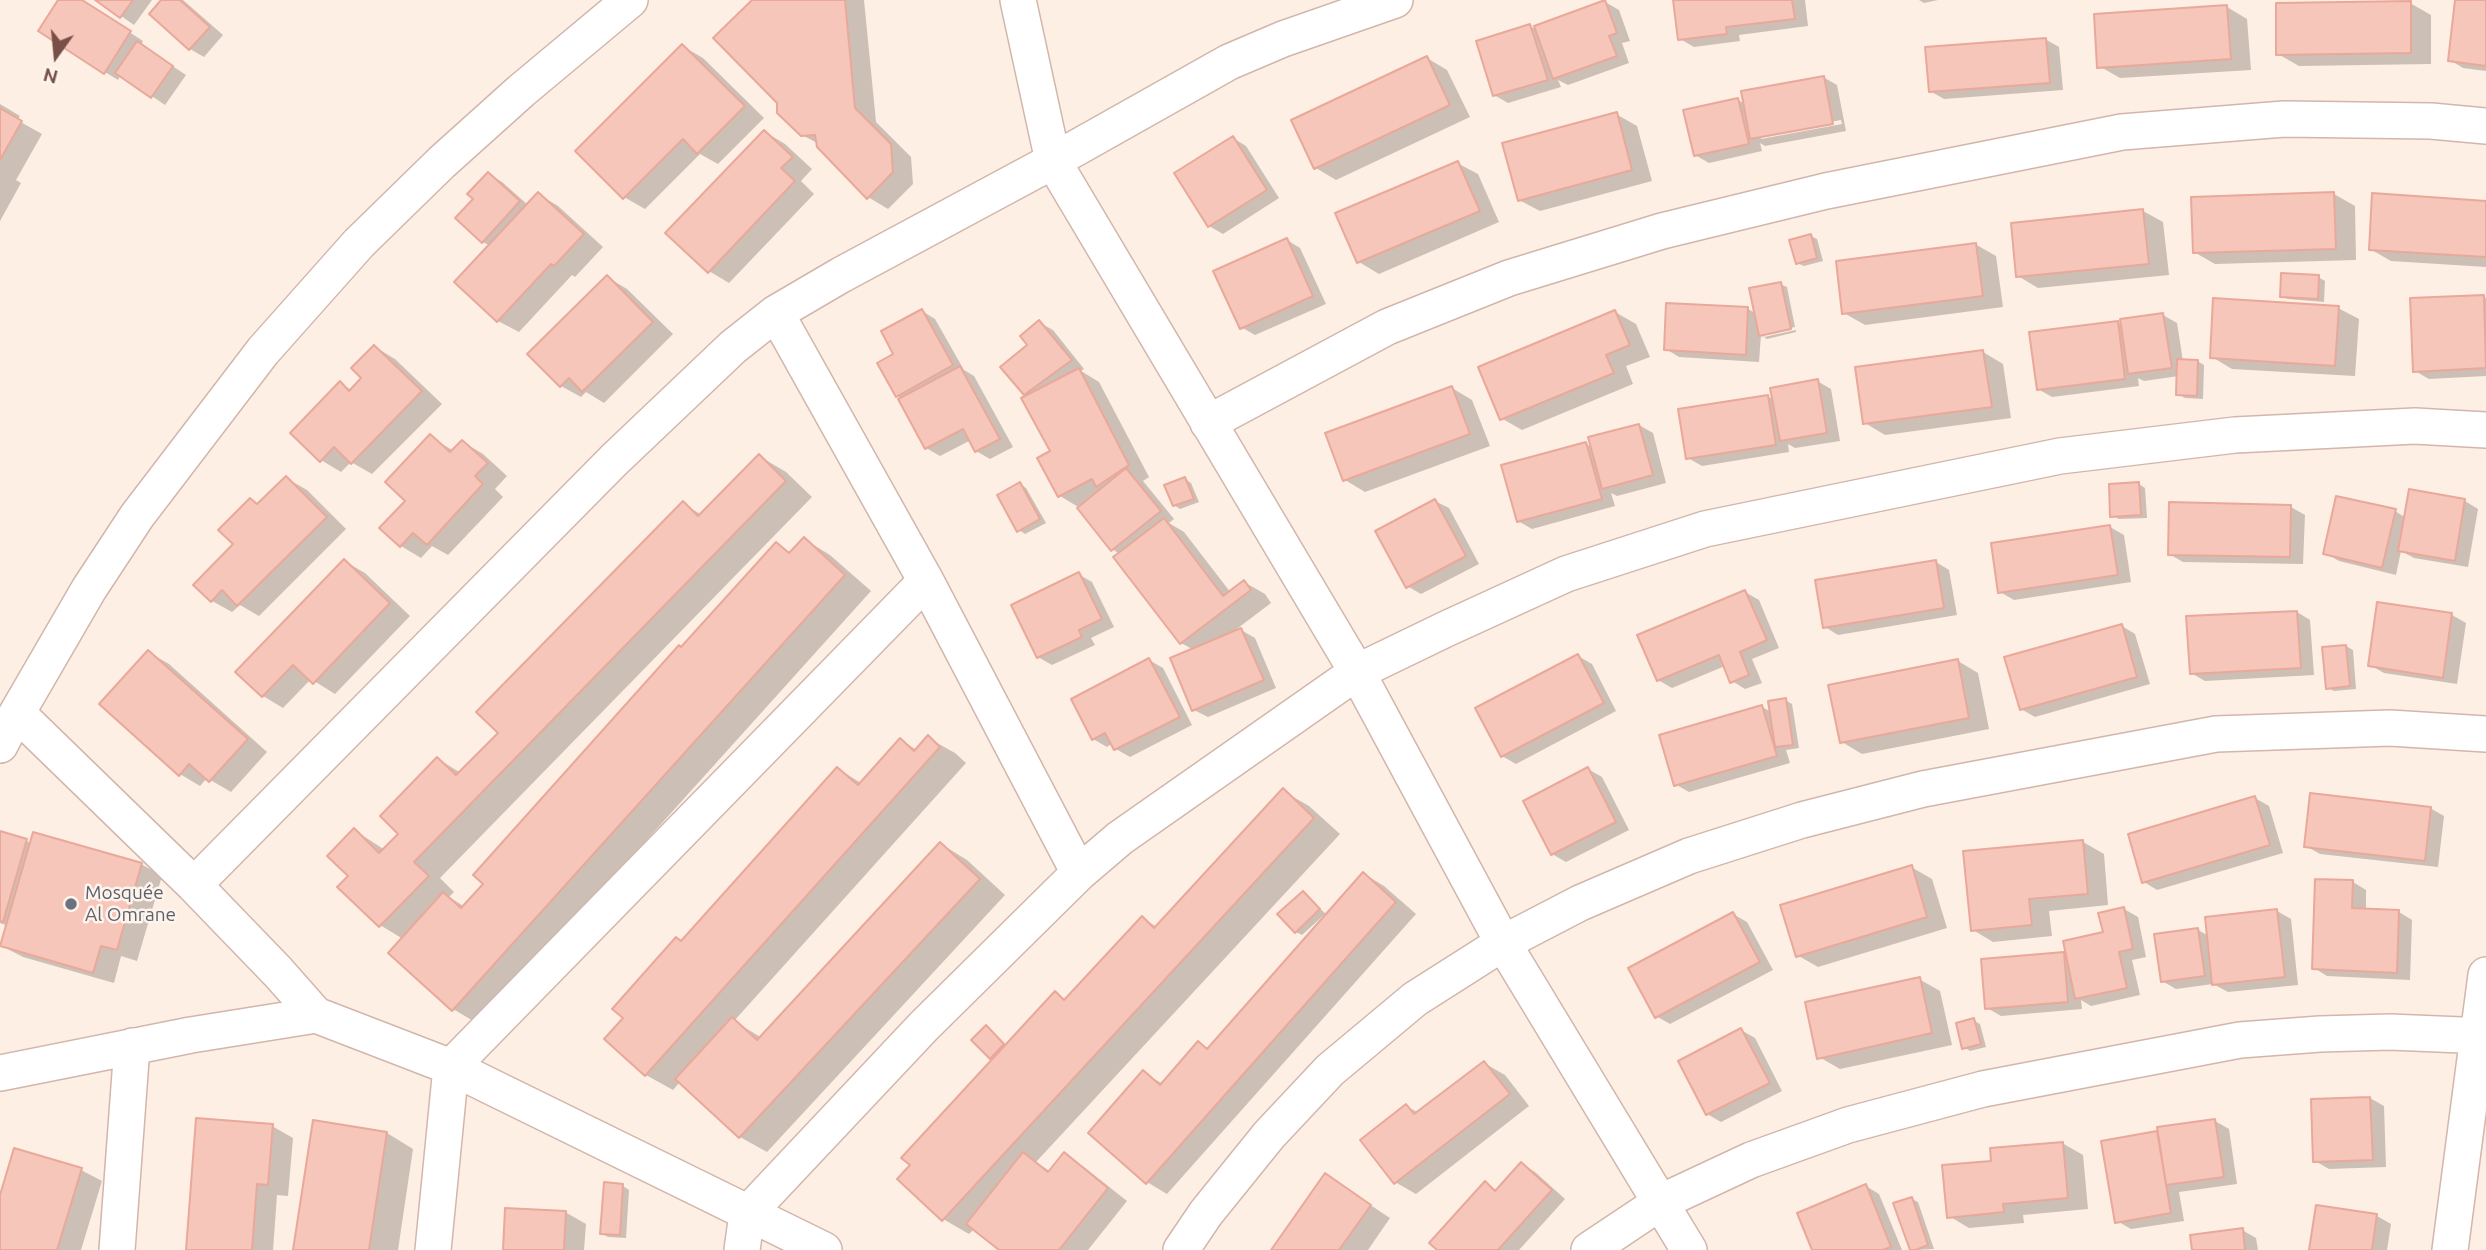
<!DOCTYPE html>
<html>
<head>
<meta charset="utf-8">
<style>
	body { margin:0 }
	#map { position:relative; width:2486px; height:1250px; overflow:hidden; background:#feefe4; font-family:Ubuntu,sans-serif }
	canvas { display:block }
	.north { position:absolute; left:21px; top:21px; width:70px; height:70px; -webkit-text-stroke:5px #fff4ec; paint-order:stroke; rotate:195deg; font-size:19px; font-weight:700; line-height:28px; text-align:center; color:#785047 }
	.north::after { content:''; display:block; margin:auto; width:24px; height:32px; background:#785047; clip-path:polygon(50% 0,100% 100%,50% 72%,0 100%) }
</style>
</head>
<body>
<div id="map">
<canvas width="2486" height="1250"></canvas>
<div class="north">N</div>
</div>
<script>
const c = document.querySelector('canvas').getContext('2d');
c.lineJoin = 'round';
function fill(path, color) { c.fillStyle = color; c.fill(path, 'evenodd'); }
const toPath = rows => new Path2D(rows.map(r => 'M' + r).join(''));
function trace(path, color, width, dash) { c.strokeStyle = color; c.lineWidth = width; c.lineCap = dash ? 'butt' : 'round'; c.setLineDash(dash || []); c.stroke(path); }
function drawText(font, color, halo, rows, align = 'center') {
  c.font = font + ' Ubuntu,sans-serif'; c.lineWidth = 5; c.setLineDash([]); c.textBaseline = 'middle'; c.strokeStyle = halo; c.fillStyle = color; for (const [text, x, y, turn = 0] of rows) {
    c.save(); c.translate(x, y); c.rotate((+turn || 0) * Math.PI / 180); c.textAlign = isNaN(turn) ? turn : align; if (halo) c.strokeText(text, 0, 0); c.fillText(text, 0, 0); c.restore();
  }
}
fill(toPath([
	[61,0,80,0,143,41,141,45,186,75,165,105,121,75,118,80,105,72],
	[98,0,152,0,134,25],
	[163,0,183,0,223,35,204,57,190,49,151,14],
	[754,0,864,0,876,122,911,157,913,184,888,209,868,197,819,144,802,135],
	[1675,0,1805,0,1808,26,1739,35,1740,41,1694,47,1680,39],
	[1919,0,1938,0,1924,3],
	[2457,0,2486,0,2486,71,2463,68,2450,60],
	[1605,2,1619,10,1630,41,1622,43,1629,63,1568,85,1558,80,1561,87,1508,103,1494,95,1530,26,1537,30],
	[2410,3,2431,15,2431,64,2299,66,2278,54],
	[2227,7,2247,19,2251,70,2120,78,2099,66],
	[2045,39,2059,47,2063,90,1944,99,1930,91],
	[682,46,703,58,764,118,718,164,700,154,645,209,624,197],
	[1427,58,1447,70,1470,117,1336,180,1316,168],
	[1823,77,1837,85,1846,131,1765,146,1760,143,1762,151,1709,163,1695,155,1738,100,1745,104],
	[1841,120,1842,124,1761,139,1761,135],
	[0,104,20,116,17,120,42,134,16,180,21,183,0,221],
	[1616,114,1637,126,1652,181,1540,211,1519,200],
	[765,132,785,144,812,169,801,181,814,194,729,283,709,271],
	[1233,138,1246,146,1279,198,1223,234,1209,226],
	[1457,163,1478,174,1499,222,1379,274,1359,262],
	[488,174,502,182,528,205,538,194,558,206,603,247,575,277,572,275,519,332,498,321,490,246,483,242,475,199],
	[2334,194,2355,206,2356,260,2215,264,2194,252],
	[2486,202,2486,267,2391,261,2370,249],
	[2143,211,2163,222,2169,275,2038,288,2018,276],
	[1811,236,1817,239,1823,261,1804,266,1797,263],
	[1287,240,1300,248,1326,304,1255,335,1241,327],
	[1975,244,1996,256,2003,307,1865,325,1844,313],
	[607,277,627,289,673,334,604,403,586,392,581,397,561,386],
	[2318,277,2325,281,2324,302,2288,299,2281,296],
	[1780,284,1787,287,1795,327,1764,333,1764,337,1761,335,1759,362,1679,357,1666,349,1748,309,1757,314],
	[2484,297,2486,298,2486,376,2429,379,2415,371],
	[2338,308,2359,319,2355,376,2232,369,2212,357],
	[922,311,935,319,964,370,974,376,1013,447,990,459,976,451,971,440,940,456,926,448,903,399,897,396,896,355],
	[1615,312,1636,324,1650,357,1626,366,1633,384,1522,430,1501,418],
	[2163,315,2177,323,2183,361,2197,361,2204,365,2203,399,2185,398,2178,394,2179,376,2144,381,2138,378,2139,386,2052,397,2038,389,2118,323,2123,326],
	[1040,323,1053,330,1084,369,1081,371,1099,382,1149,477,1143,481,1174,519,1169,523,1184,532,1231,593,1244,582,1265,594,1271,603,1230,634,1241,630,1255,638,1276,688,1208,717,1194,710,1194,650,1181,643,1120,554,1112,549,1080,508,1060,496,1052,451,1029,396,1025,394,1030,345],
	[1796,330,1796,332,1767,339,1764,337],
	[375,347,395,359,442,404,372,474,351,462,341,472,321,460,340,384,352,390,364,378],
	[1983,352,2003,364,2011,418,1885,435,1865,423],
	[1817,381,1831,389,1840,441,1795,448,1788,444,1789,452,1702,466,1688,458,1767,396,1774,400],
	[1452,388,1472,400,1490,446,1365,492,1345,480],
	[1639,425,1653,433,1666,483,1617,496,1611,493,1615,506,1532,529,1518,521,1586,444,1593,448],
	[430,437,454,451,463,442,483,454,507,476,495,489,503,497,448,555,432,546,421,558,401,546,408,501],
	[759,456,786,472,812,497,440,878,454,892,449,897,465,907,682,649,776,544,791,553,804,539,830,555,871,591,480,1025,453,1009,390,953,403,939,380,925,350,876,354,830,385,850,400,834,438,759,461,773,500,733,683,504,702,515],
	[286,478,307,490,346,529,259,616,240,605,232,612,212,601,251,500,259,505],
	[1185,479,1191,483,1199,502,1180,509,1174,505],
	[1020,484,1026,488,1046,523,1025,534,1019,530],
	[2139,484,2145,488,2147,518,2119,519,2112,515],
	[1435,501,1449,508,1479,564,1421,594,1407,586],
	[2465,501,2478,509,2468,567,2414,558,2401,551,2396,575,2339,561,2325,553,2395,511,2406,518],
	[2291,507,2305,515,2303,564,2183,562,2169,554],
	[2110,527,2124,535,2131,582,2014,600,2000,592],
	[344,561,365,573,410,616,335,694,311,679,283,708,263,696],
	[1936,562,1949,570,1957,615,1838,635,1825,627],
	[1078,574,1092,582,1114,627,1091,638,1095,645,1052,665,1038,657],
	[1745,592,1759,600,1779,648,1752,659,1762,683,1745,689,1732,681,1725,666,1672,688,1658,680],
	[2379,604,2452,615,2466,623,2457,684,2384,673,2370,665],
	[2297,612,2310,620,2314,675,2205,681,2191,673],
	[2122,626,2135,634,2150,684,2035,717,2021,709],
	[2346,646,2353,650,2356,689,2334,691,2328,688],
	[148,652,169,664,267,752,231,792,207,778,200,786,180,774],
	[1578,656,1592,664,1616,711,1516,764,1502,756],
	[1149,660,1163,668,1192,725,1130,757,1116,749,1113,743,1107,747,1093,739],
	[1958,661,1978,673,1989,729,1862,754,1842,742],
	[1785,700,1792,704,1799,748,1786,750,1790,763,1689,792,1675,784,1762,707,1771,712],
	[928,738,955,753,966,763,734,1021,762,1038,941,844,967,860,1005,895,767,1152,740,1137,680,1082,673,1090,646,1075,606,1039,625,1018,682,943,838,769,861,783,900,740,917,750],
	[1588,769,1602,777,1629,830,1566,862,1552,854],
	[1283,791,1309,806,1340,834,1036,1162,1051,1172,1064,1155,1084,1167,1127,1201,1088,1250,1002,1250,975,1228,969,1234,943,1219,995,1059,991,1057,986,1028,1007,1046,1056,994,1067,1000,1142,918,1157,927],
	[2255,798,2269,806,2283,853,2157,890,2144,882],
	[2430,808,2444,816,2438,867,2320,854,2306,846],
	[0,833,32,843,141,864,162,876,137,961,121,956,114,983,23,957,2,946,8,926,0,923],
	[2083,842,2104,854,2108,905,2049,911,2052,936,1993,942,1973,930],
	[1911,867,1932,879,1947,928,1818,967,1797,955],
	[1364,874,1384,886,1416,914,1167,1194,1147,1182,1144,1073,1163,1084,1199,1043,1209,1049,1326,917,1324,915,1302,935,1296,932,1303,893,1327,915],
	[2353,882,2366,890,2366,910,2399,912,2412,920,2410,980,2327,976,2314,968],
	[2124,909,2138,917,2146,957,2132,960,2140,995,2091,1006,2081,1000,2082,1009,2001,1016,1987,1008,2063,954,2068,957,2105,933],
	[2277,911,2291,919,2298,985,2228,992,2213,984,2176,989,2162,981,2198,930,2209,936],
	[1733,914,1747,922,1773,970,1670,1024,1656,1016],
	[1919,979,1940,991,1952,1045,1840,1069,1819,1057],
	[1973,1020,1980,1024,1986,1047,1970,1051,1964,1047],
	[1741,1030,1755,1038,1782,1091,1721,1122,1707,1114],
	[1484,1063,1505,1075,1529,1106,1416,1194,1395,1182,1406,1106,1419,1113],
	[2370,1098,2384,1106,2386,1167,2329,1169,2315,1161],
	[2215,1121,2229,1129,2237,1184,2179,1192,2184,1221,2131,1229,2117,1221,2103,1143],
	[272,1126,293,1138,288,1196,277,1195,273,1250,188,1250],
	[387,1133,413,1149,398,1250,295,1250],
	[2062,1143,2083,1155,2088,1209,2023,1215,2024,1223,1969,1228,1949,1216,1993,1162],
	[1522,1164,1535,1172,1565,1199,1519,1250,1440,1250,1485,1183,1498,1191],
	[81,1170,102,1181,81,1250,0,1250,0,1201],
	[1325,1175,1390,1218,1368,1250,1274,1250],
	[605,1184,623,1186,629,1190,626,1238,608,1237,601,1233],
	[1866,1186,1879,1194,1902,1250,1814,1250],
	[1912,1199,1918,1202,1934,1249,1912,1250],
	[2317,1207,2377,1216,2391,1224,2387,1250,2311,1250],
	[565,1212,586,1224,584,1250,505,1250],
	[2242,1230,2256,1238,2258,1250,2194,1250]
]), '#0003');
const building = toPath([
	[58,0,82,0,131,31,104,74,38,31,58,0],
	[95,0,133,0,120,18,95,0],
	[161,0,180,0,210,27,189,50,149,14,161,0],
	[752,0,845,0,855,108,891,144,893,172,867,199,817,147,815,135,801,136,777,113,777,103,713,38,752,0],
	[1605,0,1617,33,1609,36,1617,56,1553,79,1534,26,1605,0],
	[1673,0,1792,0,1795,19,1726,27,1727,34,1678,40,1673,0],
	[2455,0,2486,0,2486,66,2448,61,2455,0],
	[2411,1,2411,53,2276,55,2276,3,2411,1],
	[2227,5,2231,59,2097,68,2094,14,2227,5],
	[1530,24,1548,80,1493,96,1476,41,1530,24],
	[2046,38,2050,83,1929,92,1925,47,2046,38],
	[137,41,173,66,151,98,115,73,137,41],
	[682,44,745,106,697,154,683,139,623,199,575,151,682,44],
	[1427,56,1450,105,1314,169,1291,120,1427,56],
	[1824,76,1833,124,1750,139,1741,91,1824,76],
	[1738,98,1749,144,1694,156,1683,110,1738,98],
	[0,108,22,121,0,160,0,108],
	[1617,112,1632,170,1518,201,1502,143,1617,112],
	[764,130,793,157,781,168,795,181,708,273,665,233,764,130],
	[1233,136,1267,190,1208,227,1174,173,1233,136],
	[1458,161,1480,211,1357,263,1335,213,1458,161],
	[488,172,520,201,482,243,455,218,473,199,467,194,488,172],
	[538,192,584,234,554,266,551,264,497,322,454,282,538,192],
	[2334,192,2336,249,2193,253,2191,197,2334,192],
	[2372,193,2486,201,2486,257,2369,250,2372,193],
	[2143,209,2149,264,2016,277,2011,223,2143,209],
	[1811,234,1817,258,1796,264,1789,240,1811,234],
	[1287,238,1313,296,1240,329,1213,271,1287,238],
	[1976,243,1983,296,1842,314,1836,261,1976,243],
	[2281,273,2319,275,2318,299,2280,297,2281,273],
	[607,275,653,322,582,392,569,378,560,387,527,354,607,275],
	[1781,282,1791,329,1759,336,1749,288,1781,282],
	[2484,295,2486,368,2413,372,2410,298,2484,295],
	[2213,298,2339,306,2335,366,2210,358,2213,298],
	[1666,303,1748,307,1746,355,1664,350,1666,303],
	[922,309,953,365,896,397,877,363,893,354,881,331,922,309],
	[1615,310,1630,345,1606,355,1614,373,1500,420,1478,367,1615,310],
	[2163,313,2172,368,2128,374,2120,319,2163,313],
	[1039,320,1072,360,1024,395,1000,367,1027,345,1020,336,1039,320],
	[2118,321,2125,379,2037,390,2029,332,2118,321],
	[374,345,422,391,351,464,334,447,320,462,290,433,340,381,349,391,361,378,351,368,374,345],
	[1983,350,1992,407,1863,424,1855,367,1983,350],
	[2177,359,2198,360,2197,396,2176,395,2177,359],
	[960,366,1000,439,975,452,963,429,925,449,898,399,960,366],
	[1079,368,1129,465,1096,487,1092,479,1058,497,1037,458,1050,451,1021,398,1079,368],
	[1818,379,1827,433,1780,441,1770,388,1818,379],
	[1452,386,1470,434,1343,481,1325,433,1452,386],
	[1768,395,1776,445,1686,459,1678,409,1768,395],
	[1639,424,1653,475,1602,489,1588,437,1639,424],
	[430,434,450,452,462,440,488,463,475,476,483,484,427,545,413,533,400,547,379,528,405,501,385,482,430,434],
	[1586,442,1602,499,1517,522,1501,465,1586,442],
	[759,454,786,481,414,862,429,876,379,927,337,887,348,876,327,856,354,828,379,853,398,834,380,816,437,757,456,775,498,733,476,712,683,501,698,516,759,454],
	[1126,468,1161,511,1111,551,1077,508,1126,468],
	[286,476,327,517,237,606,222,590,211,602,193,585,233,544,218,530,250,498,257,504,286,476],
	[1185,477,1194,499,1173,506,1164,485,1185,477],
	[1020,482,1040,519,1017,532,997,495,1020,482],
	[2139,482,2141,515,2110,517,2109,484,2139,482],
	[2409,489,2465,499,2455,561,2398,551,2409,489],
	[2336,496,2396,509,2382,568,2323,554,2336,496],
	[1435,499,1466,556,1406,588,1375,531,1435,499],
	[2169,502,2291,505,2290,557,2168,555,2169,502],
	[1164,518,1223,596,1244,580,1251,590,1180,644,1113,557,1164,518],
	[2110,525,2118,575,1998,593,1991,543,2110,525],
	[804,537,845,575,452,1011,388,953,443,892,461,908,483,884,473,875,679,645,681,647,776,542,789,553,804,537],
	[344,559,390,603,313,684,293,665,262,697,235,672,344,559],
	[1936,560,1944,608,1823,628,1815,580,1936,560],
	[1079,572,1102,619,1079,630,1082,637,1037,658,1011,605,1079,572],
	[1745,590,1767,640,1740,652,1749,675,1730,683,1719,655,1657,681,1637,635,1745,590],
	[2377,602,2452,613,2443,678,2368,666,2377,602],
	[2297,611,2301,668,2190,674,2186,616,2297,611],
	[2122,624,2137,677,2020,710,2004,657,2122,624],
	[1241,628,1264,680,1192,711,1170,658,1241,628],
	[2346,645,2350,686,2326,689,2322,647,2346,645],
	[148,650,248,739,209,782,189,764,179,776,99,704,148,650],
	[1578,654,1604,703,1501,757,1475,708,1578,654],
	[1149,658,1180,717,1114,750,1105,733,1092,740,1071,699,1149,658],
	[1958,659,1969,718,1840,743,1828,685,1958,659],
	[1786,698,1793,745,1775,747,1768,701,1786,698],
	[1762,705,1777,756,1674,786,1659,735,1762,705],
	[928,735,940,747,645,1076,604,1039,623,1018,612,1009,676,937,681,941,837,767,858,785,900,738,914,751,928,735],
	[1588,767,1616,822,1551,855,1523,801,1588,767],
	[1283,788,1314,818,942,1221,897,1179,910,1165,901,1158,1055,991,1064,1000,1142,916,1154,928,1283,788],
	[2310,793,2431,807,2425,861,2304,847,2310,793],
	[2255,796,2270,845,2142,883,2128,834,2255,796],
	[0,831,27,839,3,922,0,921,0,831],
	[33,832,142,863,117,950,101,946,93,973,0,946,33,832],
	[2083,840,2088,894,2029,899,2032,925,1971,931,1963,851,2083,840],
	[940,842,980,879,739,1138,675,1079,732,1017,757,1040,940,842],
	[1912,865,1927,917,1796,957,1780,905,1912,865],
	[1363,872,1396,902,1146,1184,1088,1133,1143,1070,1160,1085,1198,1041,1207,1049,1363,872],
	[2315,879,2353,880,2352,908,2399,910,2397,973,2312,969,2315,879],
	[1303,891,1320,909,1295,933,1277,914,1303,891],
	[2124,907,2133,949,2119,952,2127,988,2075,999,2063,941,2103,932,2098,913,2124,907],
	[2277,909,2285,977,2212,985,2205,917,2277,909],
	[1733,912,1760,962,1655,1018,1628,968,1733,912],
	[2198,928,2205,976,2161,982,2154,934,2198,928],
	[2064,952,2068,1002,1985,1009,1981,959,2064,952],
	[1920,977,1932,1033,1817,1059,1805,1002,1920,977],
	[1974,1018,1981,1044,1962,1049,1956,1023,1974,1018],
	[986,1025,1004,1044,990,1059,971,1040,986,1025],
	[1741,1028,1770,1083,1706,1115,1678,1061,1741,1028],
	[1484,1061,1510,1094,1394,1184,1360,1140,1406,1104,1414,1114,1484,1061],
	[2370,1097,2373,1160,2313,1162,2311,1099,2370,1097],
	[196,1118,273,1124,268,1185,257,1184,252,1250,186,1250,196,1118],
	[2215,1119,2224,1177,2166,1185,2157,1127,2215,1119],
	[313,1120,387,1132,369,1250,293,1250,313,1120],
	[2157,1131,2171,1213,2115,1223,2101,1141,2157,1131],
	[2063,1142,2068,1198,2003,1204,2004,1212,1947,1218,1942,1165,1991,1161,1990,1148,2063,1142],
	[14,1148,82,1168,57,1250,0,1250,0,1195,14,1148],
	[1023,1152,1048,1172,1064,1152,1108,1188,1059,1250,999,1250,966,1224,1023,1152],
	[1521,1162,1552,1190,1498,1250,1437,1250,1429,1243,1485,1181,1495,1191,1521,1162],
	[1325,1173,1371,1205,1339,1250,1271,1250,1325,1173],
	[604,1182,623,1184,620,1235,600,1234,604,1182],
	[1866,1184,1891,1247,1883,1250,1812,1250,1797,1213,1866,1184],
	[1912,1197,1928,1245,1916,1250,1910,1250,1893,1203,1912,1197],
	[2316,1205,2377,1214,2372,1250,2309,1250,2316,1205],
	[505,1208,566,1211,564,1250,503,1250,505,1208],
	[2243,1228,2245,1250,2192,1250,2190,1235,2243,1228]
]);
fill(building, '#f5c6b9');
trace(building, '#e9a899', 2);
const minor = toPath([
	[1018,0,1053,161,1357,672,1503,943,1689,1250],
	[776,313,926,581,1079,873],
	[1208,423,1387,327,1509,278,1662,231,1826,191,2122,132,2284,119,2431,121,2486,126],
	[17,713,194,885,278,972,316,1015,451,1067,824,1250],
	[0,745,17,713,89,589,137,516,263,351,359,243,442,162,521,91,630,0],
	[194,885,614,460,733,347,776,313,841,275,1053,161,1229,62,1283,39,1395,0],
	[0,1073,191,1035,316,1015],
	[117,1250,132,1046],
	[433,1250,451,1067,926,581],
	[742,1250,747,1214,924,1026,1079,873,1120,838,1357,672,1446,629,1566,574,1705,529,2060,456,2235,435,2415,426,2486,430],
	[1181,1250,1206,1213,1269,1135,1330,1070,1415,999,1503,943,1580,903,1689,856,1802,820,1923,789,2216,734,2390,728,2486,734],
	[1589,1250,1661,1202,1751,1160,1848,1125,1983,1089,2240,1040,2320,1034,2390,1032,2486,1036],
	[2450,1250,2486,975]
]);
trace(minor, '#d2b6ab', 38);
trace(minor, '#fff', 35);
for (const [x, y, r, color] of [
	[71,904,7,"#6b7280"]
]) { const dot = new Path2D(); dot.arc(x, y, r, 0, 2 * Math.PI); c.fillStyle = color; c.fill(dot); trace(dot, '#fff4ec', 2.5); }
drawText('19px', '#5b616d', '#fff4ec', [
	["Mosquée",85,893],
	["Al Omrane",85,915]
], 'left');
</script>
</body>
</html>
